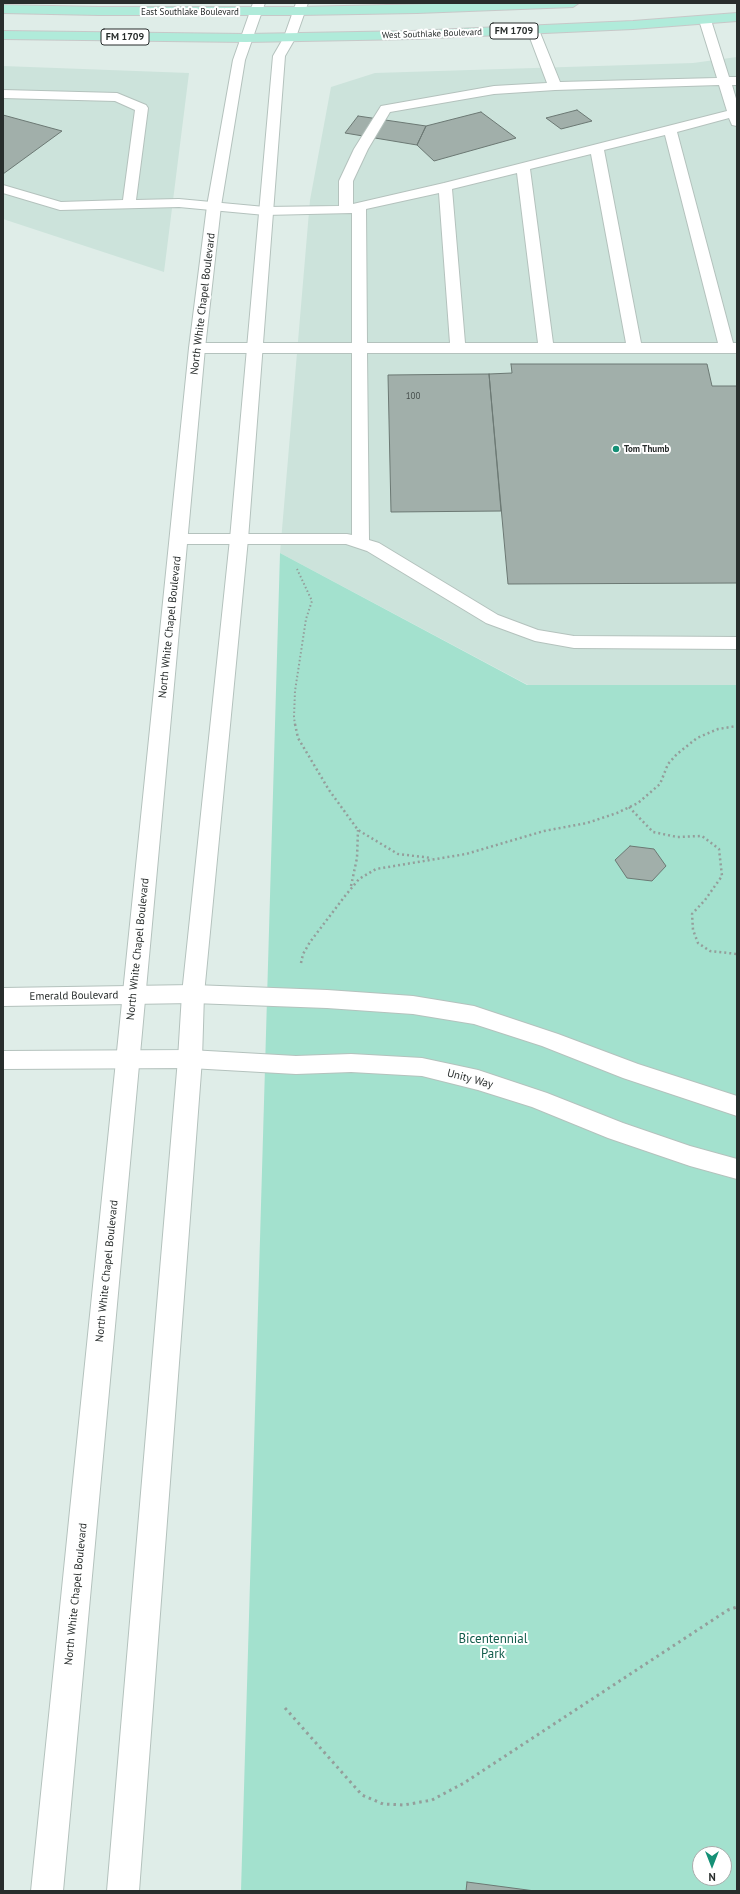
<!DOCTYPE html>
<html>
<head>
<meta charset="utf-8">
<style>
	body { margin:0 }
	#map { position:relative; width:740px; height:1894px; overflow:hidden; background:#dfede8; font-family:"PT Sans",sans-serif }
	canvas { display:block }
	.frame { position:absolute; inset:0; border:4px solid #282d2c; pointer-events:none }
	.north { position:absolute; left:692px; top:1846px; width:40px; height:40px; box-sizing:border-box; background:#fff; border:1px solid #a9abab; border-radius:50%; rotate:180deg; font-size:11px; font-weight:700; line-height:16px; text-align:center; color:#282d2c }
	.north::after { content:''; display:block; margin:auto; width:14px; height:18px; background:#159076; clip-path:polygon(50% 0,100% 100%,50% 72%,0 100%) }
</style>
</head>
<body>
<div id="map">
<canvas width="740" height="1894"></canvas>
<div class="frame"></div>
<div class="north">N</div>
</div>
<script>
const c = document.querySelector('canvas').getContext('2d');
c.lineJoin = 'round';
function fill(path, color) { c.fillStyle = color; c.fill(path, 'evenodd'); }
const toPath = rows => new Path2D(rows.map(r => 'M' + r).join(''));
function trace(path, color, width, dash) { c.strokeStyle = color; c.lineWidth = width; c.lineCap = dash ? 'butt' : 'round'; c.setLineDash(dash || []); c.stroke(path); }
function drawText(font, color, halo, rows, align = 'center') {
  c.font = font + ' "PT Sans",sans-serif'; c.lineWidth = 4; c.setLineDash([]); c.textBaseline = 'middle'; c.strokeStyle = halo; c.fillStyle = color; for (const [text, x, y, turn = 0] of rows) {
    c.save(); c.translate(x, y); c.rotate((+turn || 0) * Math.PI / 180); c.textAlign = isNaN(turn) ? turn : align; if (halo) c.strokeText(text, 0, 0); c.fillText(text, 0, 0); c.restore();
  }
}
fill(toPath([
	[737,57,737,685,528,685,280,553,310,200,331,87,375,73,693,63],
	[3,66,189,73,164,272,3,219]
]), '#cce3db');
fill(toPath([
	[280,553,527,685,737,685,737,1891,241,1891],
	[700,1854,724,1854,724,1878,700,1878]
]), '#a3e1ce');
const building = toPath([
	[577,110,592,121,561,129,546,118,577,110],
	[481,112,516,138,434,161,417,145,426,126,481,112],
	[3,115,62,131,3,174,3,115],
	[358,116,426,126,417,145,345,133,358,116],
	[511,364,707,364,712,386,737,386,737,583,508,584,489,374,512,373,511,364],
	[489,374,501,511,391,512,388,375,489,374],
	[630,846,654,849,666,866,652,881,627,878,615,860,630,846],
	[467,1882,535,1891,466,1891,467,1882]
]);
fill(building, '#a1afaa');
trace(building, '#6c7974', 1);
const service = toPath([
	[705,16,711,20,729,77,737,77,737,85,732,85,737,102,737,126,732,125,729,118,677,132,733,343,737,343,737,353,367,353,369,540,379,543,498,615,538,630,574,636,737,637,737,649,574,648,535,641,486,623,367,551,346,544,178,544,172,543,170,539,172,535,178,534,347,534,352,535,352,353,197,353,192,351,189,348,192,345,197,343,352,343,352,213,265,215,179,207,60,210,3,193,3,185,61,202,123,200,135,110,115,101,3,98,3,90,117,93,146,105,148,108,136,200,179,199,265,207,339,206,339,181,354,149,381,106,494,86,547,83,527,30,529,27,537,27,539,30,560,82,717,78,699,20,705,16],
	[719,85,727,111,444,183,353,204,353,181,368,149,390,112,494,94,555,90,719,85],
	[665,135,718,343,641,343,604,150,665,135],
	[591,154,626,343,553,343,530,169,591,154],
	[517,173,538,343,465,343,452,189,517,173],
	[439,193,450,343,367,343,366,209,439,193]
]);
const minor = toPath([
	[193,985,327,990,413,996,474,1006,558,1034,638,1064,737,1096,737,1116,623,1078,542,1046,474,1024,413,1014,327,1008,193,1003,3,1006,3,988,193,985],
	[190,1050,296,1056,351,1054,422,1058,478,1070,547,1093,623,1123,690,1146,737,1159,737,1179,690,1166,608,1138,532,1107,478,1090,422,1076,351,1072,296,1074,190,1068,3,1069,3,1051,190,1050]
]);
const secondary = toPath([
	[253,3,265,3,245,60,221,206,205,348,63,1891,31,1891,189,348,207,206,233,60,253,3],
	[296,3,308,3,296,37,285,56,248,539,204,994,202,1059,139,1891,107,1891,178,1059,182,994,230,539,273,56,284,37,296,3]
]);
const primary = toPath([
	[477,3,579,3,573,7,417,13,299,15,99,15,3,13,3,5,99,7,299,7,477,3],
	[737,13,737,21,633,29,412,39,246,42,3,39,3,31,246,34,412,31,633,21,737,13]
]);
trace(service, '#b4c2bd', 2);
trace(minor, '#b4c2bd', 2);
trace(secondary, '#b4c2bd', 2);
trace(primary, '#c7c8c8', 2);
trace(toPath([
	[295,725,294,717,295,691,306,619,312,601,297,569]
]), '#949e9b', 2, [1.5, 2.5]);
trace(toPath([
	[295,724,298,738,329,790,358,830,398,854,432,858],
	[629,807,653,832,677,837,702,836,719,849,722,876,705,900,692,914,693,930,698,943,710,951,737,954],
	[351,886,357,858,358,830],
	[301,963,303,954,310,942,345,896,359,879,376,869,466,854,544,831,587,823,617,813,638,803,660,784,668,764,677,754,697,738,718,729,737,726]
]), '#949e9b', 2.5, [2, 3]);
trace(toPath([
	[285,1708,362,1795,383,1804,404,1805,432,1800,464,1783,728,1610,737,1607]
]), '#949e9b', 3, [2.5, 4]);
fill(service, '#fff');
fill(minor, '#fff');
fill(secondary, '#fff');
fill(primary, '#b0ebda');
for (const [x, y, r, color] of [
	[616,449,4,"#159076"]
]) { const dot = new Path2D(); dot.arc(x, y, r, 0, 2 * Math.PI); c.fillStyle = color; c.fill(dot); trace(dot, '#fff', 1.5); }
drawText('9px', '#282d2c', '#fff', [
	["East Southlake Boulevard",190,12],
	["West Southlake Boulevard",432,34,-2]
]);
drawText('9px', '#464e4c', null, [
	["100",413,396]
]);
drawText('bold 9px', '#282d2c', '#fff', [
	["Tom Thumb",624,449]
], 'left');
for (const [x, y, w] of [
	[514,31,48],
	[125,37,48]
]) { const box = new Path2D(); box.roundRect(x - w / 2, y - 8, w, 16, 3); c.fillStyle = '#fff'; c.fill(box); trace(box, '#282d2c', 1); }
drawText('bold 10px', '#282d2c', null, [
	["FM 1709",514,31],
	["FM 1709",125,37]
]);
drawText('11px', '#282d2c', '#fff', [
	["North White Chapel Boulevard",203,304,-83],
	["North White Chapel Boulevard",170,627,-84],
	["North White Chapel Boulevard",138,949,-84],
	["Emerald Boulevard",74,996,-1],
	["Unity Way",470,1079,15],
	["North White Chapel Boulevard",107,1271,-84],
	["North White Chapel Boulevard",76,1594,-84]
]);
drawText('13px', '#125c4b', '#fff', [
	["Bicentennial",493,1639],
	["Park",493,1654]
]);
</script>
</body>
</html>
